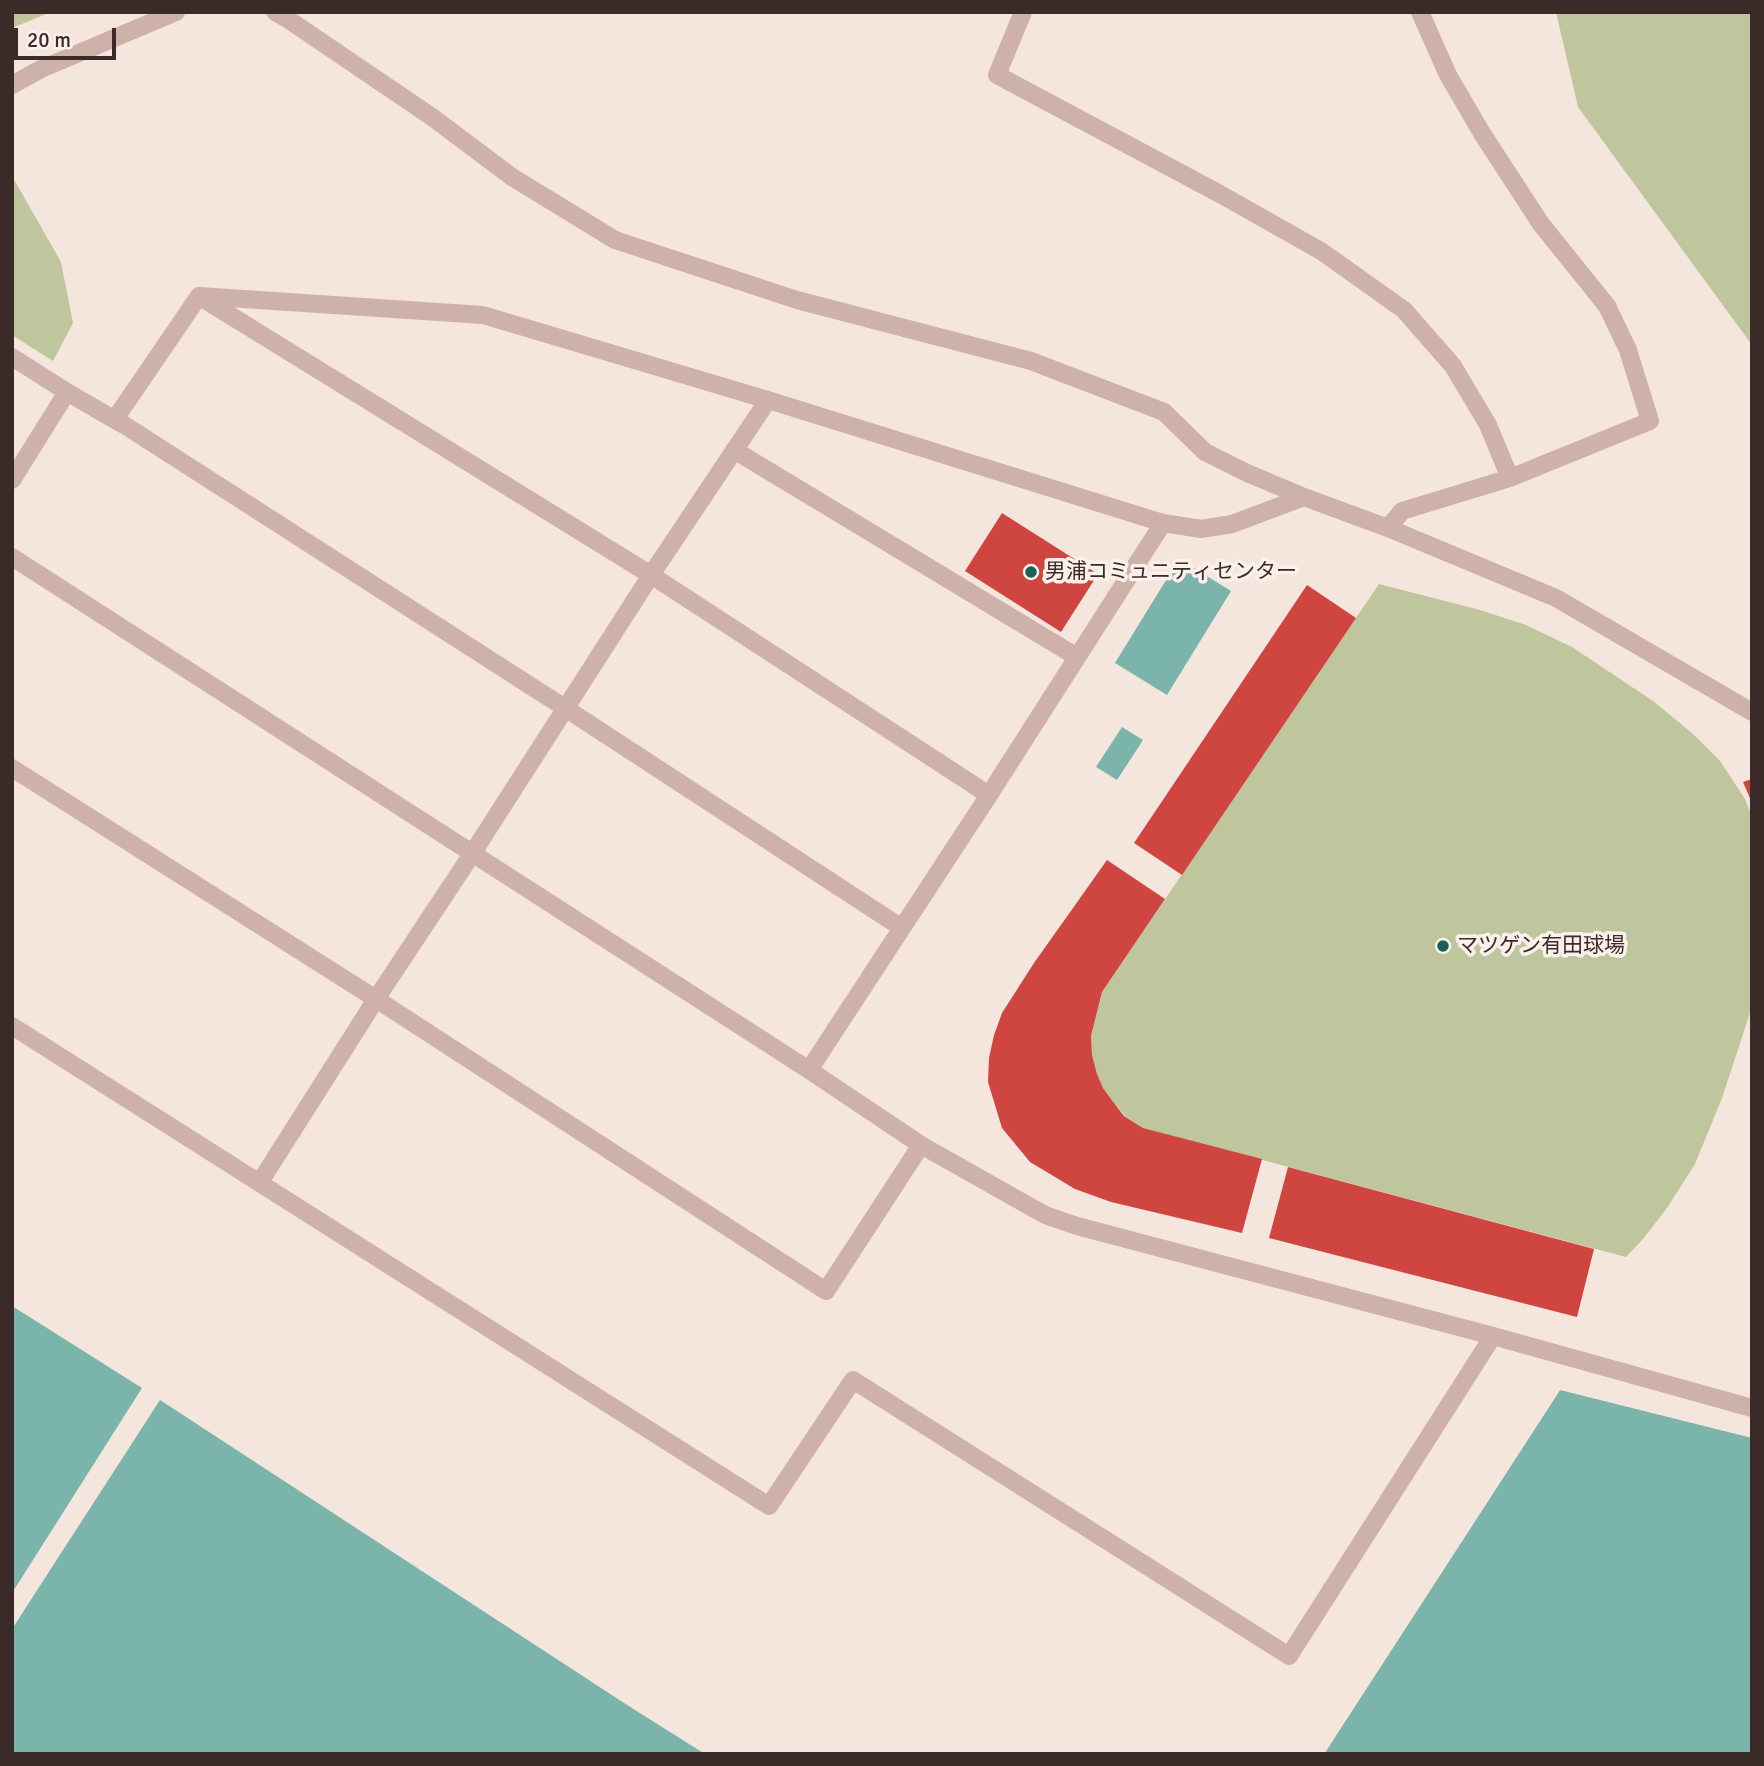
<!DOCTYPE html>
<html>
<head>
<meta charset="utf-8">
<style>
	body { margin:0 }
	#map { position:relative; width:1764px; height:1766px; overflow:hidden; background:#f4e5dd; font-family:Signika,sans-serif }
	canvas { display:block }
	.frame { position:absolute; inset:0; border:14px solid #3a2b29; pointer-events:none }
	.scale { position:absolute; left:14px; top:28px; width:102px; height:32px; box-sizing:border-box; border:4px solid #3a2b29; border-top:0; padding-left:9px; font-size:21px; line-height:24px; white-space:nowrap; color:#3a2b29; -webkit-text-stroke:5px #fbf0ea; paint-order:stroke }
</style>
</head>
<body>
<div id="map">
<canvas width="1764" height="1766"></canvas>
<div class="frame"></div>
<div class="scale">20 m</div>
</div>
<script>
const c = document.querySelector('canvas').getContext('2d');
c.lineJoin = 'round';
function fill(path, color) { c.fillStyle = color; c.fill(path, 'evenodd'); }
const toPath = rows => new Path2D(rows.map(r => 'M' + r).join(''));
function trace(path, color, width, dash) { c.strokeStyle = color; c.lineWidth = width; c.lineCap = dash ? 'butt' : 'round'; c.setLineDash(dash || []); c.stroke(path); }
function drawText(font, color, halo, rows, align = 'center') {
  c.font = font + ' Signika,"Noto Sans JP",sans-serif'; c.lineWidth = 7; c.setLineDash([]); c.textBaseline = 'middle'; c.strokeStyle = halo; c.fillStyle = color; for (const [text, x, y, turn = 0] of rows) {
    c.save(); c.translate(x, y); c.rotate((+turn || 0) * Math.PI / 180); c.textAlign = isNaN(turn) ? turn : align; if (halo) c.strokeText(text, 0, 0); c.fillText(text, 0, 0); c.restore();
  }
}
fill(toPath([
	[12,12,51,12,12,28],
	[1556,12,1752,12,1752,345,1578,107],
	[12,176,61,262,73,323,53,361,12,335],
	[1379,584,1480,610,1526,625,1572,647,1653,701,1692,733,1720,761,1745,799,1752,817,1752,1006,1747,1022,1722,1098,1695,1164,1667,1208,1643,1239,1626,1257,1143,1128,1125,1116,1114,1103,1103,1088,1097,1074,1092,1055,1091,1036,1102,992]
]), '#bfc59c');
fill(toPath([
	[1179,559,1231,591,1167,695,1115,663],
	[1122,727,1143,740,1117,780,1096,767],
	[12,1306,142,1388,12,1593],
	[1560,1390,1752,1438,1752,1754,1324,1754],
	[160,1400,624,1703,705,1754,12,1754,12,1629]
]), '#7ab4aa');
fill(toPath([
	[1557,1389,1560,1390,1324,1754,1321,1754]
]), '#f4e5dd');
fill(toPath([
	[1002,513,1098,574,1061,632,965,571],
	[1307,585,1356,618,1182,875,1134,843],
	[1752,779,1752,803,1743,782],
	[1107,860,1165,899,1102,992,1091,1036,1092,1055,1097,1074,1103,1088,1114,1103,1124,1116,1143,1128,1262,1159,1242,1233,1111,1202,1075,1189,1030,1162,1002,1128,988,1082,989,1058,994,1035,1002,1013,1034,963],
	[1288,1167,1594,1249,1577,1317,1269,1238]
]), '#cf4641');
trace(toPath([
	[275,12,289,20,432,117,512,177,615,240,797,300,1031,361,1164,412,1205,452,1247,473,1304,497,1388,528,1556,598,1752,712],
	[1023,12,997,75,1220,194,1321,251,1404,310,1453,366,1488,425,1510,478],
	[12,85,41,69,176,12],
	[199,296,483,315,768,400,1163,523,1201,529,1232,524,1304,497],
	[199,296,115,419,565,708,902,928],
	[202,298,651,575,989,795],
	[12,357,67,392,122,424],
	[734,450,1077,657],
	[12,480,67,392],
	[1388,528,1402,511,1510,478,1650,421,1628,350,1607,306,1541,224,1483,135,1448,75,1420,12],
	[12,768,376,999,826,1291,921,1145],
	[12,1026,769,1506,853,1380,1289,1656,1493,1336],
	[809,1070,989,795,1163,523],
	[260,1182,376,999,472,854,651,575,768,400]
]), '#ceb1a8', 18);
trace(toPath([
	[12,557,809,1070,921,1145,1045,1215,1077,1226,1493,1336,1752,1408]
]), '#ceb1a8', 18);
for (const [x, y, r, color] of [
	[1031,572,7,"#1b5f56"],
	[1443,946,7,"#1b5f56"]
]) { const dot = new Path2D(); dot.arc(x, y, r, 0, 2 * Math.PI); c.fillStyle = color; c.fill(dot); trace(dot, '#fbf0ea', 2.5); }
drawText('21px', '#3a2b29', '#fbf0ea', [
	["男浦コミュニティセンター",1045,572],
	["マツゲン有田球場",1457,946]
], 'left');
</script>
</body>
</html>
